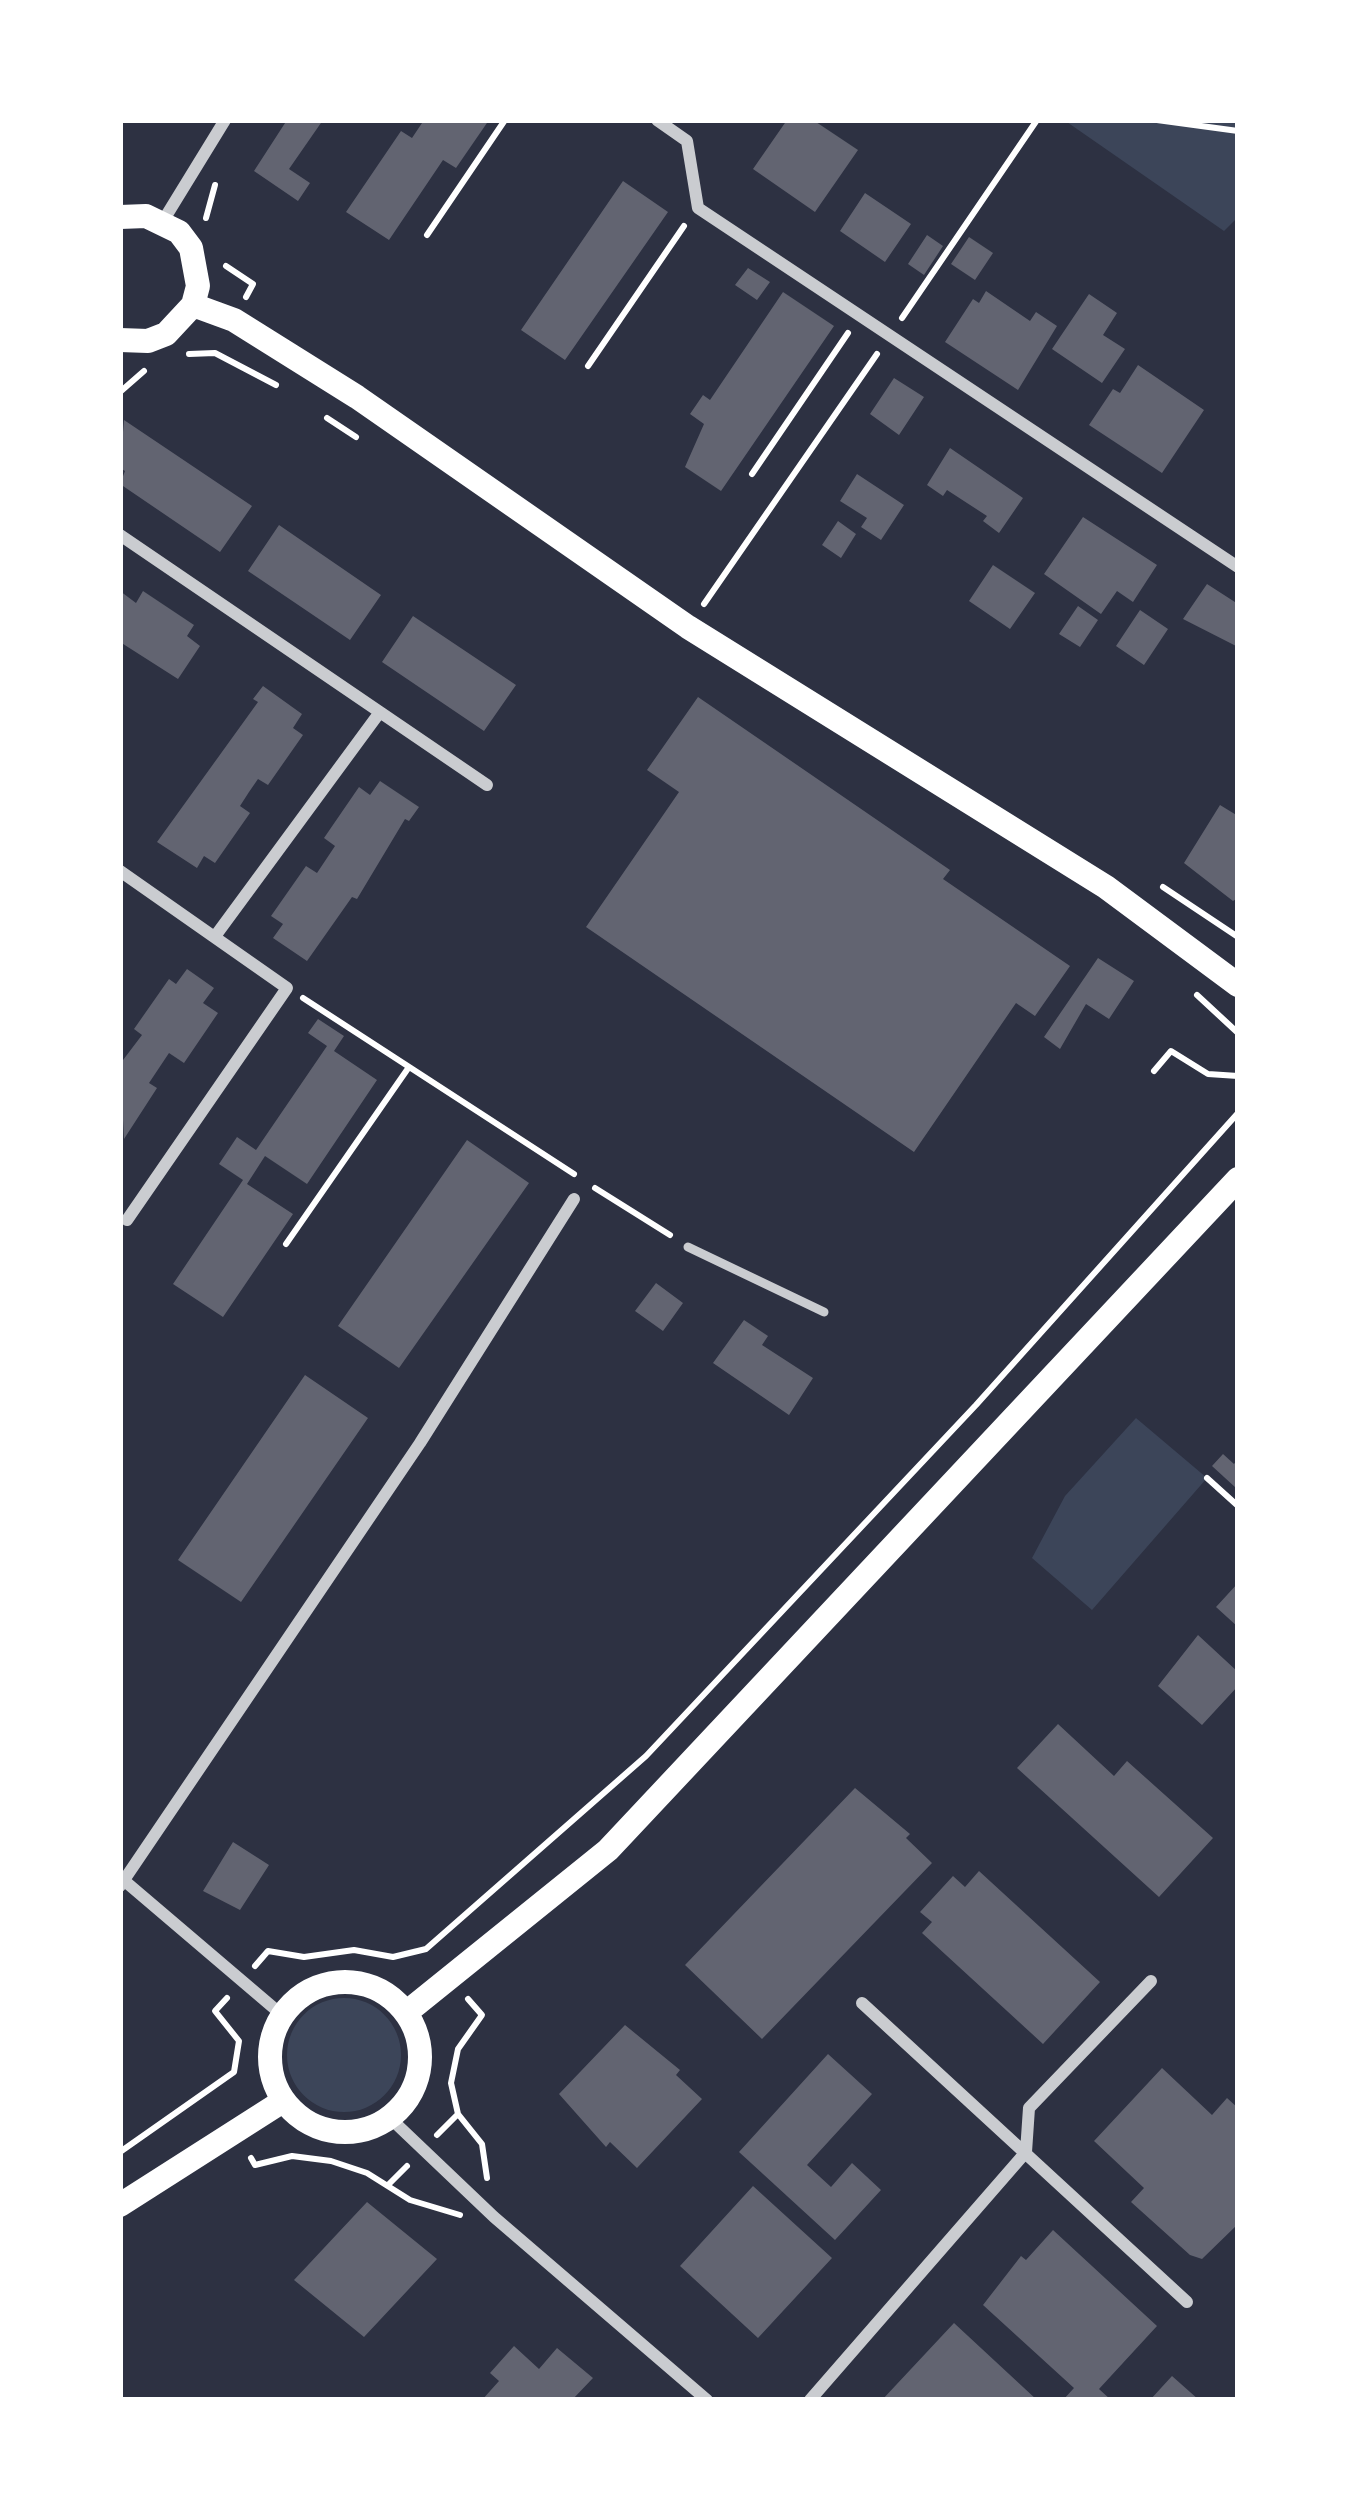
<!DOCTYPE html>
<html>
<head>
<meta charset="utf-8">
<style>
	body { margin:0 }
	#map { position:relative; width:1358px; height:2520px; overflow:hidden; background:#2d3142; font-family:Quicksand,sans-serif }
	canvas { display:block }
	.frame { position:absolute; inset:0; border:123px solid #fff; pointer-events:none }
</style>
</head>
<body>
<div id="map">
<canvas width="1358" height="2520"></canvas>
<div class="frame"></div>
</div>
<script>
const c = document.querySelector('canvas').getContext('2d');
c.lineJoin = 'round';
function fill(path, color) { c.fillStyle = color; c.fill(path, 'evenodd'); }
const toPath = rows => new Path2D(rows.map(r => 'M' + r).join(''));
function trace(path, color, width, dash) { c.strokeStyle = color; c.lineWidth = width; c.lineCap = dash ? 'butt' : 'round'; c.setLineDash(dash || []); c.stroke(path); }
fill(toPath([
	[1064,120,1238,120,1238,217,1224,231],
	[1136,1418,1207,1478,1092,1610,1032,1558,1065,1496],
	'287 2055a57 57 0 1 1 114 0a57 57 0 1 1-114 0Z'
]), '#3c4559');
fill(toPath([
	[287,120,323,120,289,169,310,183,298,201,254,171],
	[424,120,489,120,456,168,443,160,389,240,346,212,401,131,412,138],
	[787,120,813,120,858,150,815,212,753,169],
	[623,181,668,212,565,360,521,330],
	[865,193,911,224,885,262,840,231],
	[927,235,943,246,924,275,908,264],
	[969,237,993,253,975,280,951,264],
	[748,268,770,282,757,300,735,285],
	[986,291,1030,321,1036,312,1057,326,1018,390,945,342,973,299,979,303],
	[783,292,834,326,721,491,685,467,704,424,690,414,703,395,710,400],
	[1089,294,1117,313,1103,335,1125,349,1102,383,1052,349],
	[1138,365,1204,410,1162,473,1089,425,1113,389,1120,393],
	[894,378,924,397,899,435,870,414],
	[124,420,252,506,220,552,120,484,125,471,120,468],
	[950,448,1023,498,999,533,983,521,987,516,947,490,943,496,927,485],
	[857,474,904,505,881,540,861,527,867,518,840,501],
	[1083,517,1157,565,1133,602,1117,591,1101,614,1044,574],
	[838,521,856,534,841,558,822,545],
	[279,525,381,595,350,640,248,571],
	[993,565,1035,593,1010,629,969,601],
	[1207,584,1238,604,1238,647,1183,619],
	[120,591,136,603,143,591,194,625,187,636,200,646,178,679,120,642],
	[1078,606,1098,620,1080,647,1059,634],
	[1140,610,1168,629,1144,665,1116,646],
	[413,616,516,685,484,731,382,662],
	[263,686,302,714,293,728,303,735,268,785,258,779,249,792,240,806,250,813,215,863,204,856,197,868,157,842,258,702,253,699],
	[698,697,950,870,943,879,1070,966,1035,1016,1016,1003,914,1152,586,927,679,792,647,770],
	[380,781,419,807,409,821,405,819,357,899,352,897,307,961,273,938,283,924,271,916,306,866,317,873,335,846,324,838,359,787,370,795],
	[1220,805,1238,816,1238,898,1233,901,1184,863],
	[1098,958,1134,981,1109,1019,1086,1004,1060,1049,1044,1037],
	[187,969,214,988,203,1003,218,1013,184,1063,169,1053,149,1083,157,1088,124,1139,120,1064,142,1035,134,1029,169,979,176,984],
	[318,1019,344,1036,334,1051,377,1080,307,1184,265,1156,247,1184,293,1214,223,1317,173,1284,243,1180,219,1164,237,1137,256,1150,327,1046,308,1033],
	[467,1140,529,1183,399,1368,338,1326],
	[656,1283,683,1303,663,1331,635,1311],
	[744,1320,768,1336,762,1345,813,1378,789,1415,713,1363],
	[305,1375,368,1418,241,1602,178,1560],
	[1223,1454,1234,1464,1238,1459,1236,1488,1212,1466],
	[1238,1583,1238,1627,1216,1607],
	[1198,1635,1238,1672,1238,1686,1202,1725,1158,1686],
	[1058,1724,1114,1776,1127,1761,1213,1838,1159,1897,1017,1768],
	[855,1788,910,1834,906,1838,932,1863,762,2039,685,1965],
	[233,1842,269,1865,240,1910,203,1891],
	[979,1871,1100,1982,1043,2044,922,1933,932,1922,920,1912,953,1876,965,1887],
	[625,2025,680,2070,676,2075,702,2099,637,2168,610,2142,606,2147,559,2094],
	[828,2054,872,2094,807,2165,831,2187,852,2163,881,2190,835,2240,739,2152],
	[1162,2068,1212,2115,1227,2098,1238,2108,1238,2224,1202,2259,1190,2255,1131,2202,1144,2188,1094,2141],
	[753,2186,832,2258,758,2338,680,2266],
	[367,2202,437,2259,364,2337,294,2280],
	[1053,2230,1157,2326,1099,2389,1111,2400,1063,2400,1074,2388,983,2305,1021,2256,1026,2260],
	[954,2323,1037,2400,882,2400],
	[514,2346,539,2369,557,2348,593,2378,572,2400,482,2400,499,2381,490,2373],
	[1172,2376,1199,2400,1150,2400]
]), '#626471');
trace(toPath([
	[1157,120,1238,131],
	[206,218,215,185],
	[427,235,505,120],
	[226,266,253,284,246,297],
	[902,318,1037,120],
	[189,354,215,353,276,385],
	[588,366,684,226],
	[120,392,144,371],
	[327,418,356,437],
	[752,474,848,333],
	[704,604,877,354],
	[1163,887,1238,937],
	[1197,995,1238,1033],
	[303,998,574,1174],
	[1154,1071,1171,1051,1208,1074,1238,1076],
	[595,1188,670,1235],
	[286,1244,409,1067],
	[1207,1478,1238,1506],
	[255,1966,268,1951,304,1957,354,1950,393,1957,426,1949,646,1756,976,1405,1238,1113],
	[468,1999,482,2015,458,2049,451,2083,458,2114,482,2144,487,2178],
	[437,2135,457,2115],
	[120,2152,234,2072,239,2041,215,2011,227,1998],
	[251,2158,255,2165,292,2156,331,2161,367,2173,410,2200,460,2215],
	[388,2185,407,2166]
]), '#fff', 6);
trace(toPath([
	[688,1247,824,1312]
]), '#caccd0', 9);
trace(toPath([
	[657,120,687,141,698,208,1238,567],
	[163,221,225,120],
	[120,535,487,785],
	[120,871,287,988,127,1220],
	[216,935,380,712],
	[120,1877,282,2015],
	[120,1886,420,1443,574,1199],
	[862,2003,1187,2302],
	[390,2118,494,2217,707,2400],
	[810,2400,1026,2152,1029,2108,1151,1981]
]), '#caccd0', 12);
trace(toPath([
	[120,217,146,216,179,232,191,248,198,286,193,305,166,334,148,341,120,340],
	[193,305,234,320,357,397,688,627,1106,887,1238,985],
	'270 2057a75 75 0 1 1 150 0a75 75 0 1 1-150 0Z',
	[407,2012,608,1850,1238,1179],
	[120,2205,283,2101]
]), '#fff', 24);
</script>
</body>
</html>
